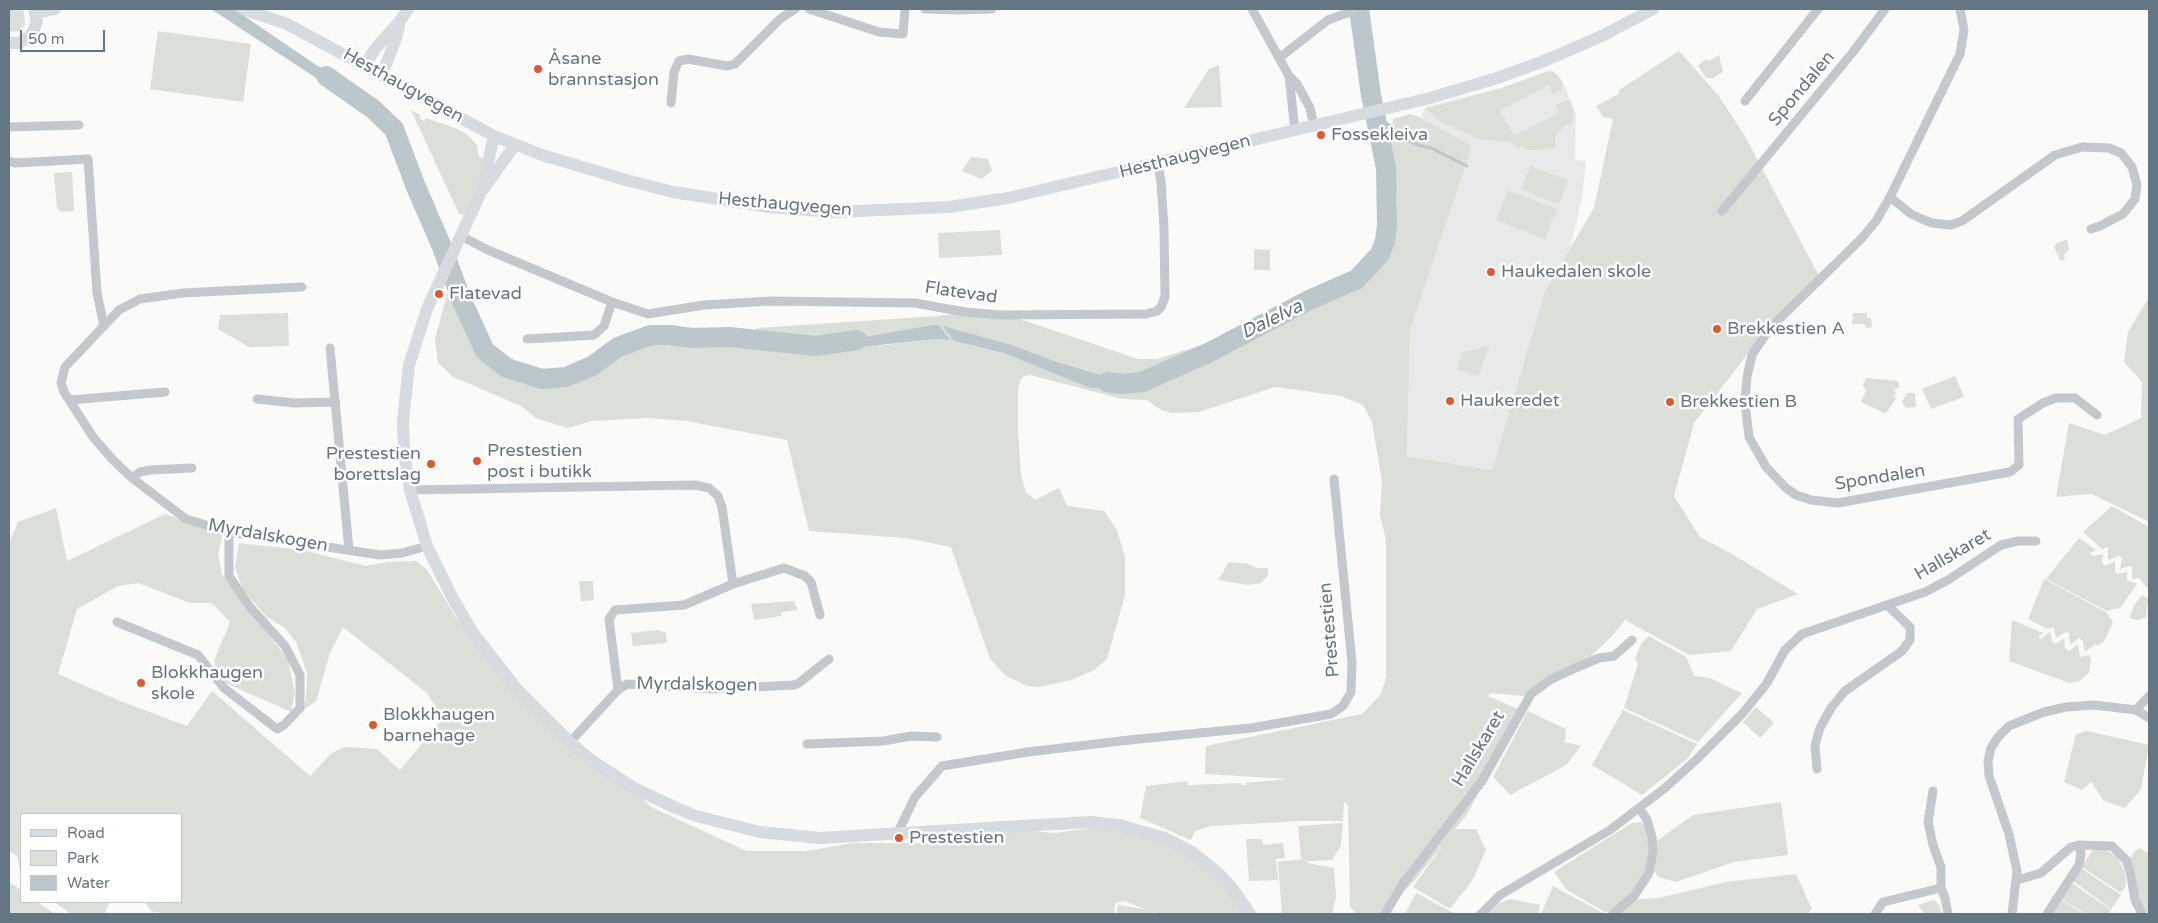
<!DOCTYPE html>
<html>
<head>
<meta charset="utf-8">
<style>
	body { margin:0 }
	#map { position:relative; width:2158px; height:923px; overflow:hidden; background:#fafaf8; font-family:"Varela Round",sans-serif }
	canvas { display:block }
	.frame { position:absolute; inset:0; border:10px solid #657683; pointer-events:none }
	.legend { position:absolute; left:20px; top:813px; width:162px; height:90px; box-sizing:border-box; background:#fff; border:1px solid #c1c8cd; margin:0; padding:6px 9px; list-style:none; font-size:15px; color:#657683 }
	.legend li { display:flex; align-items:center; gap:10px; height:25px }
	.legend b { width:25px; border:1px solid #c1c8cd }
	.scale { position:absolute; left:20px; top:30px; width:85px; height:22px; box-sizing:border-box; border:2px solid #657683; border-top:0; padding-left:6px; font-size:15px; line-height:18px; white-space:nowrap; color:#657683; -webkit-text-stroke:4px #fff; paint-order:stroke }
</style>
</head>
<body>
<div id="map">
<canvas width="2158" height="923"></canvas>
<div class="frame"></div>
<ul class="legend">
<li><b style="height:6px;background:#d6dbdf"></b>Road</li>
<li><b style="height:14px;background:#dadfd7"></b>Park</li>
<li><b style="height:14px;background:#bbc7cb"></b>Water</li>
</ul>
<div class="scale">50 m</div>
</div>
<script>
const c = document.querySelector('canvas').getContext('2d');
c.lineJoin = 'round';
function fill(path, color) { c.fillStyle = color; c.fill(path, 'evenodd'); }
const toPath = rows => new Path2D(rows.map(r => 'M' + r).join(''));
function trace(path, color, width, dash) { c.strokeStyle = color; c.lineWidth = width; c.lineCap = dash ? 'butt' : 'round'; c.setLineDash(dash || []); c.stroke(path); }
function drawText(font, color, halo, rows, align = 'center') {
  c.font = font + ' "Varela Round",sans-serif'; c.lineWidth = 5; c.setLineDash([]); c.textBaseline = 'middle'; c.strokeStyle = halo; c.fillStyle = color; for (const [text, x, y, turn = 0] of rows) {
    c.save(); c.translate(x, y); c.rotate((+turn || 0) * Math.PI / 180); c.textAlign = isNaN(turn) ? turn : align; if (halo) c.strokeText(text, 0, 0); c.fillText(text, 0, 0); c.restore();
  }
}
fill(toPath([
	[1551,70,1562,80,1576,114,1575,160,1586,161,1582,198,1570,249,1545,291,1492,470,1407,456,1410,330,1457,140,1421,118,1425,107,1504,87]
]), '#e8e9e9');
fill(toPath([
	[9,9,21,9,24,12,25,25,19,31,9,32],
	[158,31,251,44,243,102,150,89],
	[1679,51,1718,95,1745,136,1819,276,1778,315,1694,423,1674,496,1700,537,1732,554,1798,594,1757,609,1731,651,1689,655,1625,620,1612,636,1592,655,1532,697,1491,693,1488,696,1518,709,1485,781,1466,816,1455,829,1476,829,1486,850,1472,881,1450,909,1413,887,1446,841,1415,880,1382,914,1356,914,1350,906,1348,805,1344,802,1343,821,1302,821,1211,826,1195,831,1191,840,1140,818,1146,786,1187,781,1188,785,1241,783,1241,785,1246,785,1245,783,1289,779,1205,774,1206,746,1362,714,1381,694,1386,678,1386,540,1380,515,1382,482,1372,422,1363,405,1341,396,1275,387,1199,412,1172,413,1161,410,1147,400,1122,399,1030,375,1022,377,1018,388,1018,431,1021,475,1026,492,1035,500,1059,488,1067,506,1104,511,1117,530,1125,557,1125,595,1107,659,1094,670,1071,680,1039,687,1027,686,1005,675,990,659,951,547,906,538,809,531,787,440,686,421,647,418,592,421,567,428,536,418,521,406,453,377,438,363,435,339,448,291,475,350,494,370,523,381,558,387,570,386,653,338,752,344,757,328,937,316,993,310,1138,359,1157,359,1202,345,1271,316,1351,286,1368,275,1386,254,1393,237,1397,203,1390,140,1393,119,1410,114,1419,117,1472,146,1410,329,1407,456,1492,470,1545,291,1594,208,1613,119,1603,117,1596,106,1619,94,1619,90],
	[939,325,949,340,938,339,877,346],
	[954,329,1114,379,1134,378,1132,388,1090,387,1004,353,954,341],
	[1719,55,1723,72,1713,78,1706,78,1698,66,1706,59,1709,61],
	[1219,65,1222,107,1184,108,1209,69],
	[1546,72,1553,72,1558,75,1563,85,1561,90,1552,94,1549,85,1500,111,1514,136,1559,113,1555,105,1567,101,1570,102,1573,108,1573,120,1571,125,1567,125,1558,131,1555,138,1556,147,1541,150,1528,150,1521,146,1519,149,1511,142,1479,139,1441,122,1426,109,1502,88],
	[411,110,420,115,419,118,424,121,426,118,458,129,469,136,477,145,479,157,483,158,476,189,464,215,459,214],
	[971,157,988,159,992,171,982,179,962,171],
	[1530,166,1568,180,1559,204,1521,190],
	[72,172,74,211,60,212,59,209,57,209,54,173],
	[1508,190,1557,209,1545,239,1496,220],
	[1000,230,1002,255,939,258,938,233],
	[2067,240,2069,250,2064,255,2065,260,2060,261,2054,247,2057,243],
	[1254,249,1270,250,1270,270,1254,270],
	[2149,297,2149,522,2092,494,2056,497,2069,423,2105,435,2141,418,2142,382,2124,362,2128,332],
	[288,313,289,346,249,347,218,329,220,315],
	[1853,313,1867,313,1867,318,1871,318,1872,327,1866,328,1865,324,1852,324],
	[1489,346,1478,376,1457,369,1463,352],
	[1955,376,1964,397,1931,409,1922,389],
	[1866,378,1898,381,1899,387,1894,390,1896,393,1894,396,1896,398,1887,412,1884,413,1861,402,1866,391,1863,385],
	[1907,393,1915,393,1916,407,1906,408,1902,402],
	[2112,506,2149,527,2149,590,2139,578,2132,579,2132,567,2129,566,2120,569,2122,558,2119,556,2108,560,2108,547,2102,549,2083,532],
	[56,508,67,561,165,514,223,532,218,555,222,574,288,660,295,693,291,712,219,680,214,661,230,622,212,603,190,603,138,583,118,586,77,609,58,674,120,701,187,726,212,691,310,776,332,753,344,747,377,749,400,770,443,718,427,693,343,627,330,653,316,701,297,715,306,700,307,673,296,642,285,628,266,616,243,590,235,567,239,543,302,550,366,566,389,562,416,561,427,570,457,619,515,683,579,745,653,808,747,851,806,851,853,843,946,843,1020,830,1055,833,1111,825,1155,832,1242,894,1256,914,1160,914,1152,911,1155,914,1116,914,1118,905,1145,909,1124,901,1115,903,1114,914,166,914,151,911,145,902,181,902,181,814,21,814,21,875,17,856,9,851,9,543,18,522],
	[2079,538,2096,550,2090,553,2093,556,2103,554,2102,563,2105,566,2115,561,2115,572,2117,574,2127,572,2127,580,2137,584,2120,608,2107,611,2046,579],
	[1229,562,1248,564,1257,568,1268,568,1268,575,1261,583,1248,585,1218,580],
	[2044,579,2106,612,2113,622,2104,641,2098,646,2095,644,2085,652,2083,641,2079,638,2070,645,2069,633,2066,632,2056,638,2054,627,2047,629,2028,619],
	[579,581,593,581,594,600,581,601],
	[2142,595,2149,599,2149,605,2147,605,2146,617,2138,620,2130,618,2133,607],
	[794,601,798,610,781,612,781,616,754,620,751,604],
	[2012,620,2043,633,2038,637,2041,639,2050,632,2052,642,2055,644,2064,639,2065,648,2069,651,2078,644,2080,657,2089,655,2091,659,2089,673,2079,681,2069,683,2009,661],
	[658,630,666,633,667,643,633,646,631,633],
	[1649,636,1686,657,1694,676,1709,678,1742,693,1698,742,1624,708,1638,664,1635,659,1641,644],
	[1756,707,1774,723,1760,738,1743,722],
	[1623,710,1697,744,1688,758,1642,795,1592,765],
	[1528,711,1566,729,1565,742,1581,746,1566,765,1510,795,1493,777],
	[2087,731,2149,745,2141,789,2125,808,2104,801,2091,782,2082,790,2064,782,2076,734],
	[1781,802,1788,855,1734,862,1676,882,1658,877,1653,868,1657,853,1657,841,1693,815],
	[1641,822,1647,828,1649,856,1643,878,1625,900,1659,898,1726,882,1796,874,1812,909,1807,914,1621,914,1625,900,1610,911,1605,912,1567,890,1554,872,1632,823],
	[1343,823,1341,846,1332,860,1309,861,1304,860,1308,863,1334,868,1336,897,1332,914,1282,914,1278,862,1304,859,1301,858,1298,826],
	[1246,839,1262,839,1263,845,1283,843,1285,858,1276,859,1278,880,1249,881],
	[2104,848,2118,858,2125,873,2126,886,2121,893,2082,867,2093,849],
	[2139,848,2149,853,2149,914,2140,906,2129,860,2135,851],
	[2081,868,2121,895,2111,909,2073,881],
	[9,882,21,890,21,902,37,902,55,914,9,914],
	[2072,883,2111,910,2108,914,2086,914,2060,898],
	[1553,886,1603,913,1602,914,1541,914],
	[1416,893,1456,914,1405,914],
	[1510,899,1540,905,1538,914,1488,914,1499,903],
	[2060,899,2084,914,2056,914,2052,912],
	[1934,900,1940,906,1941,914,1925,914,1918,905],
	[54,902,110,902,104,914,71,914]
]), '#dadfd7');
fill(toPath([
	[211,9,234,9,316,65,354,87,342,95],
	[934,325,939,325,950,340,938,339,840,349,830,343],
	[943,326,1011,345,1055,361,1114,379,1134,378,1132,388,1090,388,1004,353,954,341]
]), '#bbc7cb');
trace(toPath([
	[1378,123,1386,123,1393,127,1398,137,1422,146,1431,148,1467,166]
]), '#bbc7cb', 3);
trace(toPath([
	[326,76,373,109,394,129,416,187,442,247,462,301,485,351,507,368,542,379,566,377,592,366,618,347,651,335,670,335,691,338,729,337,816,346,857,340],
	[1107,382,1122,384,1142,382,1208,353,1307,301,1357,279,1380,254,1385,241,1387,225,1386,168,1371,95,1359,9]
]), '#bbc7cb', 20);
trace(toPath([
	[809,9,879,32,903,34,905,9],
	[925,9,959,10,992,9],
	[1252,9,1289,76,1297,84,1310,108,1314,126],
	[1960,9,1964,30,1960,54,1890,197,1876,221,1862,238,1770,328,1752,355,1747,377,1745,402,1749,437,1766,467,1786,488,1796,495,1811,500,1838,503,2010,472,2019,465,2018,419,2043,403,2056,398,2075,398,2097,415],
	[1279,58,1328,20,1358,9],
	[1289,76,1295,131],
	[1745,101,1818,9],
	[671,103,674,72,679,61,688,59,727,66,735,64,780,19,795,9],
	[9,127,79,125],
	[9,161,15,163,88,159,97,293,104,326],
	[1890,197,1911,214,1922,219,1932,223,1951,225,1962,221,2055,155,2082,147,2109,148,2121,153,2132,167,2137,185,2135,199,2123,214,2100,226,2091,229],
	[1722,211,1853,52,1885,9],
	[461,236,488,250,612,302,648,314,704,305,771,301,915,303,965,312,1000,315,1146,314,1157,311,1161,307,1165,297,1164,228,1161,182,1158,164],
	[302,287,183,293,140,299,119,310,65,367,61,383,64,392,93,437,113,460,132,478,186,519,229,532,380,555,402,553,427,546],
	[527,339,594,335,604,326,612,302],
	[330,348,349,550],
	[257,399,294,403,336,402],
	[70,400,165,392],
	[132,478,140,472,150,470,192,468],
	[410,490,695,485,709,488,718,496,722,507,733,584,784,568,805,576,811,582,820,615],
	[117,622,198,655,224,688,277,729,284,725,300,708,300,675,285,646,250,607,229,576,229,532],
	[618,690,609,619,615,610,684,605,733,584],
	[2136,710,2149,718],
	[570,742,618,690,627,684,714,689,794,685,799,683,829,659],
	[807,744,883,741,911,736,937,737],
	[1817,769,1815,745,1820,728,1831,708,1845,691,1902,651,1910,640,1910,627,1887,605],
	[1933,791,1928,822,1933,845,1941,867,1941,888],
	[897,834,915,797,942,766,1028,752,1129,740,1251,728,1331,714,1343,706,1351,692,1352,663,1334,479],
	[2017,880,2041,873,2071,847,2079,845,2112,846,2126,860,2130,871,2135,900,2142,914],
	[1385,914,1402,885,1482,781,1531,694,1550,680,1573,669,1599,658,1614,656,1632,640],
	[1481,914,1500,895,1610,830,1665,788,1696,760,1743,713,1767,683,1785,650,1802,634,1925,592,1948,580,2001,545,2018,541,2036,541],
	[1613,914,1634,896,1649,873,1653,852,1652,837,1647,820,1640,809],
	[1875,914,1883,902,1941,888,1945,898,1948,914],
	[2012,914,2017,871,2009,834,1989,776,1988,761,1991,748,1998,737,2009,726,2044,712,2066,707,2094,705,2136,710,2149,696],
	[2047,914,2079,865,2081,854,2079,845]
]), '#c3c8cc', 9);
trace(toPath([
	[243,9,287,24,494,136,542,155,626,180,673,192,769,207,835,212,949,207,1008,198,1430,98,1497,78,1544,61,1604,35,1653,9],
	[36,13,55,9],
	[9,43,19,43,31,35,37,22,34,9],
	[365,65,375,49,400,21,408,9],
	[382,75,396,38,400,21],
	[515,145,481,192,427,309,409,365,403,421,404,452,410,490,427,546,452,597,473,633,516,688,570,742,591,760,634,788,676,808,696,816,760,832,820,838,1090,822,1119,825,1165,838,1192,852,1219,874,1232,888,1250,914],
	[482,189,494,136]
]), '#d6dbdf', 12);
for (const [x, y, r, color] of [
	[538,69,5,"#e4572e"],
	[1321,135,5,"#e4572e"],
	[1491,272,5,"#e4572e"],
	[439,294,5,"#e4572e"],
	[1717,329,5,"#e4572e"],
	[1450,401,5,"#e4572e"],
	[1670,402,5,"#e4572e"],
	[477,461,5,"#e4572e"],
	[431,464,5,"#e4572e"],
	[141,683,5,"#e4572e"],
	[373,725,5,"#e4572e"],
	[899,838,5,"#e4572e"]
]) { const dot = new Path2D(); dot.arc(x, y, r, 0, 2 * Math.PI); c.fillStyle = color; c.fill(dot); trace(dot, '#fff', 2); }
drawText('18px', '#657683', '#fff', [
	["Åsane",548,59],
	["brannstasjon",548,80],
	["Fossekleiva",1331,135],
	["Haukedalen skole",1501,272],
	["Flatevad",449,294],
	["Brekkestien A",1727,329],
	["Haukeredet",1460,401],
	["Brekkestien B",1680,402],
	["Prestestien",487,451],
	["post i butikk",487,472],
	["Prestestien",421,454,"right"],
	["borettslag",421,475,"right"],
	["Blokkhaugen",151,673],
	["skole",151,694],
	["Blokkhaugen",383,715],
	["barnehage",383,736],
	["Prestestien",909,838]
], 'left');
drawText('18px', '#657683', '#fff', [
	["Hesthaugvegen",403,86,29],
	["Spondalen",1802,89,-50],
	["Hesthaugvegen",1185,157,-14],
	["Hesthaugvegen",785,205,5],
	["Flatevad",961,293,8],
	["Spondalen",1880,478,-9],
	["Myrdalskogen",268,536,10],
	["Hallskaret",1953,555,-30],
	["Prestestien",1330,630,-95],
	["Myrdalskogen",697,685,1],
	["Hallskaret",1479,749,-59]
]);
drawText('italic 19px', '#60757c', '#fff', [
	["Dalelva",1272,320,-26]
]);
</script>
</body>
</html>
